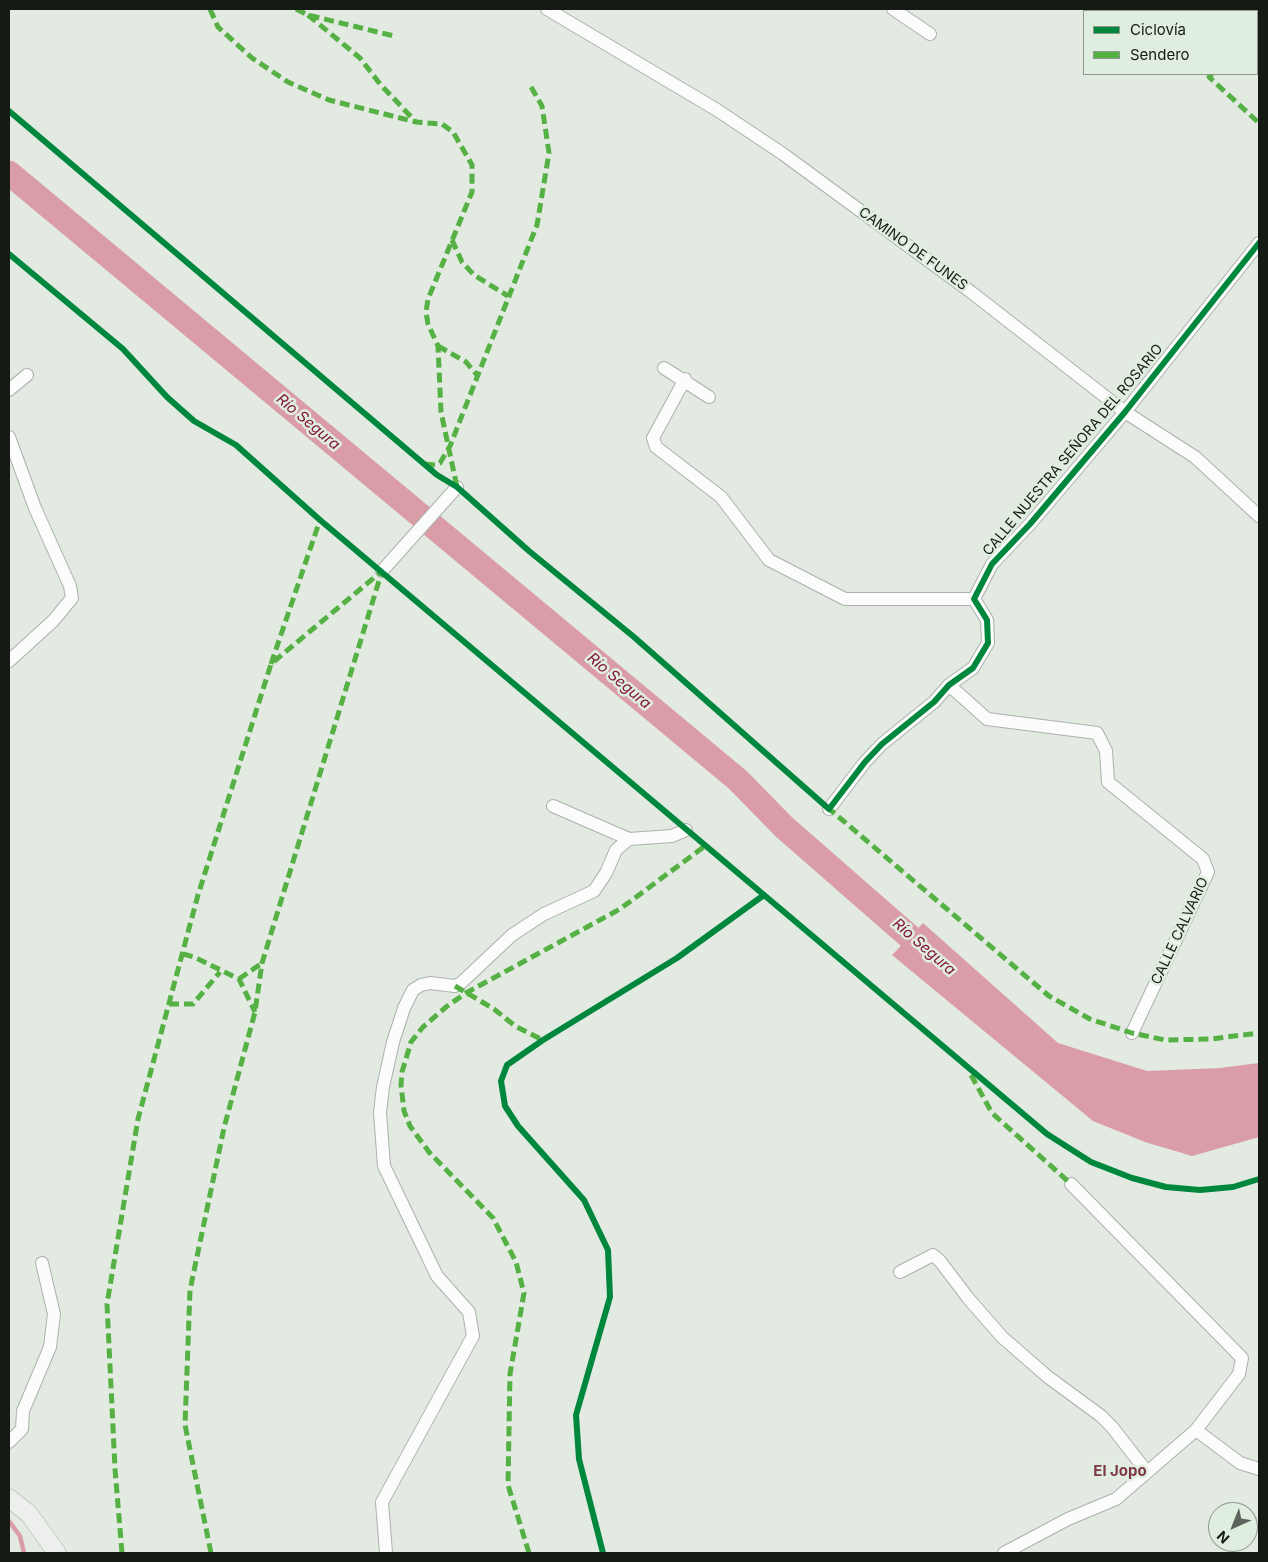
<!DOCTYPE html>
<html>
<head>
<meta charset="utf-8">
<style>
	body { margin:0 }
	#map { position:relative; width:1268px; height:1562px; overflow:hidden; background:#e2eae2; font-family:Inter,sans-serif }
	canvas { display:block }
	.frame { position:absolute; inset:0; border:10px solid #151a15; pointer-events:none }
	.legend { position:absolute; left:1083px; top:10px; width:175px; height:65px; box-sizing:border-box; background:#dfeede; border:1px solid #8e998e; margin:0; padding:6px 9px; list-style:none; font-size:15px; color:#151a15 }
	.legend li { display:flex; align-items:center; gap:10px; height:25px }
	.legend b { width:25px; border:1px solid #8e998e }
	.north { position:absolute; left:1208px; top:1502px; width:50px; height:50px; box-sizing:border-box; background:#dfeede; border:1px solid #8e998e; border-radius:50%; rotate:224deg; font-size:14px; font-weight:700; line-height:20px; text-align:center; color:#151a15 }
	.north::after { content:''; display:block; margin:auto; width:18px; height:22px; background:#5d635d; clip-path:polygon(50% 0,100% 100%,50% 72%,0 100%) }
</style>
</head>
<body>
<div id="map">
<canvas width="1268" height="1562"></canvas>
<div class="frame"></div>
<ul class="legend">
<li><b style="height:6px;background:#00873e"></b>Ciclovía</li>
<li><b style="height:6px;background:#55b144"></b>Sendero</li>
</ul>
<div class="north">N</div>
</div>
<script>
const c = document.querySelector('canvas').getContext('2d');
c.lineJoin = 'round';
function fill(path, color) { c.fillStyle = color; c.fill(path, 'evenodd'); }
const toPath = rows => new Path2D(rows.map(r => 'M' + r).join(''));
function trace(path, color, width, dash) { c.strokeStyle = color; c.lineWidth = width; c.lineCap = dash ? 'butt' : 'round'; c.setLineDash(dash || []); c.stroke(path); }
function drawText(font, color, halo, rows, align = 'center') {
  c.font = font + ' Inter,sans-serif'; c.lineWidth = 5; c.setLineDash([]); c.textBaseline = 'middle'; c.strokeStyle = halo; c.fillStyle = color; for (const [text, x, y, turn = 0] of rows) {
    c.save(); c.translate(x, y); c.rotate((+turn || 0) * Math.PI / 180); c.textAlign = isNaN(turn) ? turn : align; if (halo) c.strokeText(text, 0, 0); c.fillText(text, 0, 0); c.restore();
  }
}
fill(toPath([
	[923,923,1058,1043,1147,1071,1220,1068,1259,1063,1259,1137,1192,1156,1145,1142,1093,1121,892,955]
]), '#da9ca6');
trace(toPath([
	[9,1521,20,1536,24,1553]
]), '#da9ca6', 4.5);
trace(toPath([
	[9,173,738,780,784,827,935,959]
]), '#da9ca6', 25);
const minor = toPath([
	[547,9,717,110,783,154,971,292,1125,412,1195,457,1259,516],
	[893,9,930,34],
	[664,368,709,397],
	[685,379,653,438,656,447,721,497,769,560,845,599,974,599],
	[9,390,27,375],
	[9,437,35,508,70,586,72,598,53,621,9,661],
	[382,571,457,487],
	[949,685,987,719,1097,733,1106,751,1108,782,1203,859,1208,872,1132,1033],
	[553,806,629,839,672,836,686,830],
	[829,809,865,762,882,744,934,702,949,685,973,668,988,643,987,620,974,599,992,564,1030,524,1125,412,1259,243],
	[900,1272,933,1255,940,1261,968,1298,1002,1337,1048,1377,1101,1416,1112,1427,1147,1472],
	[1196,1430,1240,1463,1259,1469],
	[9,1442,22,1429,23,1411,50,1347,54,1314,42,1263],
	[386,1553,382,1502,473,1336,469,1312,437,1276,384,1166,380,1112,383,1087,393,1042,404,1008,413,990,421,985,430,983,455,986,461,983,512,935,544,914,594,891,606,873,616,850,629,839],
	[1004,1553,1068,1519,1116,1499,1196,1430,1239,1374,1242,1358,1071,1184]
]);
const secondary = toPath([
	[9,1498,29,1514,57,1553]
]);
trace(minor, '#acb1ac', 14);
trace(secondary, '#acb1ac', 19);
trace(minor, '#fbfcfb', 12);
trace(secondary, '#ecefec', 18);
trace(toPath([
	[210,9,218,27,252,58,288,82,329,100,416,122,442,124,453,132,472,165,472,192,428,299,426,312,428,324,438,346,441,412,457,487],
	[296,9,308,15,394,36],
	[308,15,360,58,380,84,416,122],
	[1257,22,1259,19],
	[1212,74,1209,77,1259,123],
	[452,240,462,262,474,275,508,296],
	[438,346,466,362,477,375],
	[425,464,435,465,440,463,450,446,537,225,549,153,542,106,531,87],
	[271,664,320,520],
	[827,807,1049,996,1090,1019,1132,1033,1165,1040,1211,1039,1259,1033],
	[183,954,194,957,239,979,255,1012],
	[239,979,262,963],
	[455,986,494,1009,515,1026,543,1040],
	[169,1004,193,1004,220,972],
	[971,1075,992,1113,1071,1184],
	[122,1553,115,1469,107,1304,138,1119,198,895,271,664,382,571],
	[211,1553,185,1425,190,1290,224,1128,255,1012,262,963,382,571],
	[529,1553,508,1485,510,1374,524,1293,516,1262,493,1218,429,1152,410,1126,404,1111,401,1085,402,1072,411,1042,423,1027,446,1007,466,993,620,909,705,846]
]), '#55b144', 5, [10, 5]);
trace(toPath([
	[9,111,437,475,457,487,529,551,634,637,829,809,865,762,882,744,934,702,949,685,973,668,988,643,987,620,974,599,992,564,1030,524,1125,412,1259,243],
	[9,254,123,349,167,397,194,421,236,445,320,520,1047,1134,1091,1162,1132,1178,1166,1187,1200,1190,1233,1187,1259,1179],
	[603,1553,579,1459,576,1415,610,1297,608,1250,584,1200,518,1126,505,1106,501,1081,507,1065,543,1040,677,958,764,895]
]), '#00873e', 6);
drawText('14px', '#151a15', '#dfeede', [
	["CAMINO DE FUNES",913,249,36],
	["CALLE NUESTRA SEÑORA DEL ROSARIO",1073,450,-50],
	["CALLE CALVARIO",1180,931,-65]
]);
drawText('italic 15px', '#83133a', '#dfeede', [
	["Río Segura",308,422,40],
	["Río Segura",619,681,40],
	["Río Segura",924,947,41]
]);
drawText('bold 15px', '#7e3748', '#dfeede', [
	["El Jopo",1120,1471]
]);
</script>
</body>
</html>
